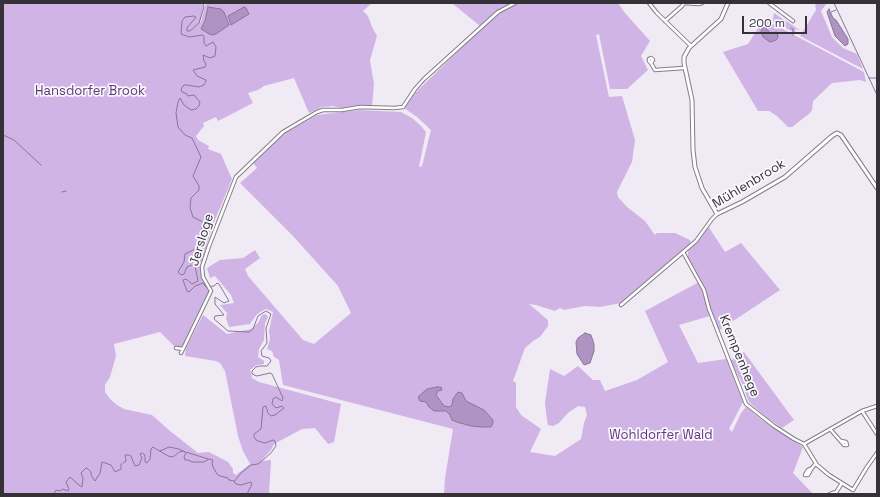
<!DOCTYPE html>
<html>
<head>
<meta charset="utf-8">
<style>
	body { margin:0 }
	#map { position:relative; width:880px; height:497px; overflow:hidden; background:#f0eaf5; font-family:"Space Grotesk",sans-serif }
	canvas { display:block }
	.frame { position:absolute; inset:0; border:4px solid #353237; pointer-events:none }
	.scale { position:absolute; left:742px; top:16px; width:65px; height:18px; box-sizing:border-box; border:2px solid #353237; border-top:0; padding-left:5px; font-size:12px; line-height:14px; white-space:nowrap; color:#353237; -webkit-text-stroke:3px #fcf8ff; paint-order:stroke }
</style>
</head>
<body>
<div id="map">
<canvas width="880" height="497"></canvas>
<div class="frame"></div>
<div class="scale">200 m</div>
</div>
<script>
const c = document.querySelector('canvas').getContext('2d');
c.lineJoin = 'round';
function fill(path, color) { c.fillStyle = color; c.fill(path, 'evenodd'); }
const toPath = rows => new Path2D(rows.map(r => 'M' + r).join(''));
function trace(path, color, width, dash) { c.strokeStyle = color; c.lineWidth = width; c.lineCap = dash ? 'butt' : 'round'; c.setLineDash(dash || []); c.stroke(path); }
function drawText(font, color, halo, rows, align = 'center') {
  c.font = font + ' "Space Grotesk",sans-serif'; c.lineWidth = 3.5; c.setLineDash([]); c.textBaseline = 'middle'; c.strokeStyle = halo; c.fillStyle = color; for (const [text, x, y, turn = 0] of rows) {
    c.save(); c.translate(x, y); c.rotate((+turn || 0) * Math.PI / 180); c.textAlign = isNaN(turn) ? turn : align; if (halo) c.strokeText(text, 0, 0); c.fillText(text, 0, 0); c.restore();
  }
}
fill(toPath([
	[3,3,203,3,204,7,200,23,192,30,201,22,206,3,372,3,363,11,368,16,372,27,377,36,370,60,374,84,372,106,358,105,341,108,333,106,322,107,309,113,294,78,264,86,258,90,248,93,253,103,218,121,216,117,203,123,204,126,196,136,198,140,209,146,208,149,221,154,232,179,212,227,200,269,202,277,209,288,209,292,195,324,182,348,176,348,160,332,114,344,116,356,110,377,105,385,105,392,110,399,117,405,124,409,152,415,170,431,198,453,209,452,228,462,233,469,233,473,236,475,250,464,243,451,238,436,225,371,220,363,216,361,185,356,186,348,203,315,227,334,251,329,258,323,262,315,266,314,268,317,265,323,264,340,259,349,258,357,264,361,264,364,257,365,250,370,252,378,259,382,341,404,334,442,328,444,315,428,302,429,274,444,271,450,261,461,271,460,269,494,3,494],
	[452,3,511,3,503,7,480,26],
	[517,3,618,3,625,13,650,41,641,56,648,70,627,89,610,89,599,34,596,35,609,97,622,96,635,140,632,162,617,192,618,197,627,207,645,221,655,235,657,233,675,233,690,240,691,244,621,303,600,307,585,306,564,310,560,308,555,311,536,305,529,304,548,320,548,326,540,337,533,341,525,348,513,381,516,383,516,407,521,415,541,429,530,452,555,456,581,439,584,423,587,415,585,407,578,406,568,413,559,423,553,426,548,425,547,420,545,403,550,369,564,376,578,366,593,380,600,380,605,391,637,380,668,362,645,311,701,281,688,258,688,250,701,236,708,226,725,252,741,243,780,290,718,331,713,315,679,325,698,363,726,359,743,402,729,429,732,432,741,413,746,407,762,420,803,447,793,473,813,494,444,494,445,478,453,429,283,385,279,360,274,357,272,351,267,349,270,339,269,331,273,312,266,309,257,314,250,324,229,327,226,318,227,313,220,305,234,303,231,295,215,276,210,278,207,268,220,260,243,258,255,250,260,258,245,269,248,276,303,340,314,344,351,313,338,286,293,236,240,183,257,168,253,163,284,134,317,115,359,110,401,112,412,118,420,125,426,132,419,167,422,166,431,130,417,117,404,108,414,94,488,22,505,9],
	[815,3,827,3,821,11,832,37,843,48,857,54,863,69,800,36,816,10],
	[774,13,801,31,796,29,795,31,799,35,774,22,773,20],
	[764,19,864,72,866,82,860,80,832,83,813,101,812,110,810,113,792,127,788,127,777,116,769,111,758,111,723,52,748,44],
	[744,352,794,420,782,428,766,417,749,402,741,381,730,361]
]), '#d0b4e5');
const water = toPath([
	[208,7,221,9,224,12,229,25,216,34,211,35,201,29,205,21,208,7],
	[244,7,246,8,249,14,231,25,228,16,244,7],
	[829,9,833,18,836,20,848,39,848,44,845,46,835,36,827,12,829,9],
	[763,27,765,27,770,33,777,32,778,37,776,40,770,42,763,37,761,31,763,27],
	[585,333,591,335,594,344,594,351,590,363,584,365,577,354,576,342,578,338,585,333],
	[437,387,441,387,442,390,438,391,436,395,444,406,449,407,452,405,453,399,458,392,462,393,466,401,484,410,493,420,493,423,491,427,482,427,471,426,457,422,452,420,450,415,446,411,434,411,429,407,426,402,420,401,418,397,427,389,437,387]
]);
fill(water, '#af93c3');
trace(water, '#8a7699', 1);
trace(toPath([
	[189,3,192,3],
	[203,3,204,7,199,23,190,31,187,31,187,28,196,17,194,16,185,17,182,21,181,34,189,37,203,35,204,37,204,43,206,46,213,42,216,47,215,56,210,58,203,55,204,61,206,64,205,67,193,70,197,76,206,80,206,81,204,85,199,87,187,85,184,85,181,89,182,92,187,94,188,96,194,95,200,102,199,106,196,109,191,110,184,105,180,98,178,102,176,113,178,127,185,135,192,138,201,157,193,176,199,186,199,190,191,198,190,208,193,217,203,222,201,232,202,244,201,246,185,254,184,262,178,272,181,275,184,274,187,267,192,265,195,266,198,281,192,284,186,279,183,280,187,291,189,292,195,286,203,283,206,287,214,286,217,283,219,284,229,301,224,303,215,297,215,304,224,315,215,316,214,319,228,331,249,332,253,329,258,316,266,311,271,314,266,328,267,343,261,351,262,356,269,358,271,361,267,366,260,366,256,367,252,371,252,374,257,376,270,373,272,374,283,398,282,401,276,397,273,399,272,404,276,408,282,406,284,408,275,415,271,416,268,413,266,406,263,407,261,429,254,434,254,437,256,440,261,442,265,443,273,440,275,441,276,446,271,453,258,464,251,465,241,473,234,482,236,484,241,485,251,482,252,484,247,494],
	[834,3,869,78,877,78],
	[831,12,836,10],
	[791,28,793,29,793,35],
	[869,78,877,95],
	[3,135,14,140,41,165],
	[62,192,66,191],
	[160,451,169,447,179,449,183,451],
	[186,452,208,459],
	[123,463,126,461,125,455,129,455,131,456,135,466,139,465,142,458,140,454,142,453,145,455,145,462,147,463,150,459,151,449,153,447,168,456,173,457,179,452,184,451,186,454,184,456,185,460,188,460,192,462,204,462,209,459,213,460,212,463,213,467,217,474,220,476,228,478,229,480,234,481],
	[54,494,56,490,60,491,63,489,68,491,69,489,66,482,70,477,79,485,82,487,83,478,81,473,86,468,87,468,91,472,91,475,95,481,100,473,102,462,111,465,115,472,121,469,121,464]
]), '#8a7699', 1);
const minor = toPath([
	[649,3,657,13,691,46],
	[684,3,699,4,702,3],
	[769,3,793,21],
	[665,21,682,6,684,3],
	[651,63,653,60,651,58,649,59,649,61,651,63,655,70,684,68],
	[683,252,704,290,709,309,746,404,774,426,794,439,804,444,817,465,829,475,853,490,867,467,877,453],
	[621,305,696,241,712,219,717,214],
	[176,348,183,349,211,291,203,277,202,267,209,246,236,177,283,132,317,112,323,110,342,110,360,107,394,108,403,107,415,89,424,79,498,12,515,3],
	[181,353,183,349],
	[862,411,877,434],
	[830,429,844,445,847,445,846,442,841,441],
	[804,444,862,411,877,406],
	[812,468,808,475,805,475,808,470,812,468,816,463],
	[830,494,836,492],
	[835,494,842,483]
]);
const tertiary = toPath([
	[728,3,721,19,689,48,684,57,684,63,692,100,693,150,695,167,702,188,717,214,742,202,785,177,832,136,837,133,841,135,877,188]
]);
trace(minor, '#837d87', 4.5);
trace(tertiary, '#837d87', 5);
trace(minor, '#fff', 2.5);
trace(tertiary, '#fff', 3);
drawText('13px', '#5f3a77', '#fcf8ff', [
	["Hansdorfer Brook",90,91],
	["Wohldorfer Wald",661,435]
]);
drawText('13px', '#353237', '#fcf8ff', [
	["Mühlenbrook",749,184,-31],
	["Jersloge",202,240,-73],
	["Krempenhege",739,356,68]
]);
</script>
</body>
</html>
